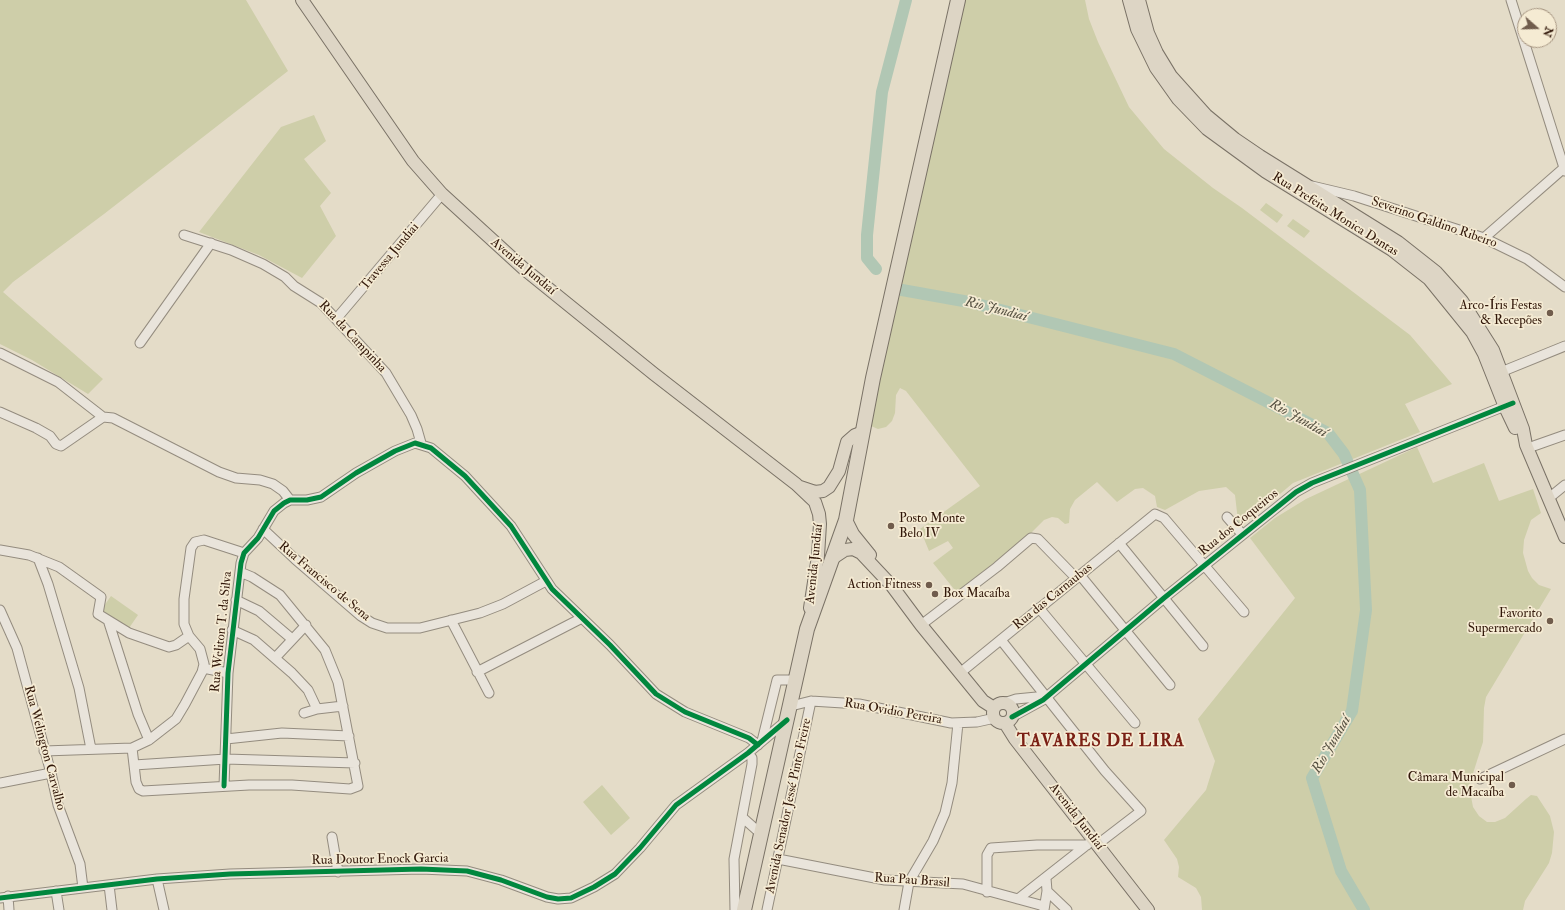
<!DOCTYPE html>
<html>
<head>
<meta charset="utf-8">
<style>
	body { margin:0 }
	#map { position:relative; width:1565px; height:910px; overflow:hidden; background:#e4dcc8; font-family:"IM FELL Double Pica",serif }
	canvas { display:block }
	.north { position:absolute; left:1517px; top:8px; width:40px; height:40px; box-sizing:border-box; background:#f5ebd3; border:1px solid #a79682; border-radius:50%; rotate:110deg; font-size:11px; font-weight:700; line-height:16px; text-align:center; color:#311709 }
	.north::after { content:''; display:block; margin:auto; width:14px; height:18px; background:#705c4c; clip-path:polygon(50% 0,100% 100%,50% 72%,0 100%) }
</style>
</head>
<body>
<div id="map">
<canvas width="1565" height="910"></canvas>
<div class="north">N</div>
</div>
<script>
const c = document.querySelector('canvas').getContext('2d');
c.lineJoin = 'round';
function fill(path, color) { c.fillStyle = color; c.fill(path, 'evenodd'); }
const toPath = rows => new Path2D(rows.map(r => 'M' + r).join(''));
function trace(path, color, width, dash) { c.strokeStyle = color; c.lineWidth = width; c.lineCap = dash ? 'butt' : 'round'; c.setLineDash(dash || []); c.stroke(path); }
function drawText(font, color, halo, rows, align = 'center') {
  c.font = font + ' "IM FELL Double Pica",serif'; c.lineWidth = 3.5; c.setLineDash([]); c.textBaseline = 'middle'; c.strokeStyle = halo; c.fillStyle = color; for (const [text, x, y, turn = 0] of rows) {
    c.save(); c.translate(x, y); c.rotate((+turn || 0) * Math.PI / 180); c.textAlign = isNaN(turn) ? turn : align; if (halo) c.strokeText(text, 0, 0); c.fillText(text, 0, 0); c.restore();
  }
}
fill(toPath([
	[0,0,246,0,288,71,104,214,13,282,3,292,103,379,88,394,32,360,0,344],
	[953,0,1085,0,1089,19,1098,42,1129,107,1164,149,1213,188,1242,208,1410,335,1452,384,1405,404,1420,432,1293,483,1243,525,1238,521,1235,495,1226,487,1199,491,1165,510,1157,507,1155,496,1143,488,1135,489,1117,502,1097,482,1075,500,1070,509,1069,523,1065,524,1058,518,1052,517,1044,520,1031,533,1027,542,958,594,933,563,953,548,948,541,929,551,920,529,980,486,906,391,900,388,896,395,895,413,892,421,886,427,878,429,871,426,867,422],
	[314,115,326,141,304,159,331,193,320,206,336,236,302,278,259,255,199,232,281,127],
	[1266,203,1283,215,1277,223,1260,210],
	[1293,219,1310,231,1304,238,1287,226],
	[1417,447,1433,483,1484,463,1499,501,1533,489,1541,513,1531,520,1524,540,1523,553,1528,571,1532,578,1539,585,1551,589,1486,697,1484,708,1483,742,1469,786,1473,807,1479,816,1487,822,1495,822,1505,818,1526,799,1531,795,1537,796,1550,816,1554,832,1552,853,1549,863,1525,901,1523,910,1202,910,1201,897,1196,888,1178,877,1179,867,1177,859,1164,840,1206,790,1215,761,1198,719,1295,598,1250,538,1275,518,1306,499],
	[111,596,138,615,127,631,99,613],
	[602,785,630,818,611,835,583,802]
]), '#cecea9');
trace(toPath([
	[876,269,867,258,867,235,882,92,906,0],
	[902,290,969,302,1174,354,1328,433,1344,454,1360,490,1366,610,1352,711,1312,778,1341,871,1364,910]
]), '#b1c7b4', 12);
const minor = toPath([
	[1511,0,1565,171],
	[1312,186,1354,196,1484,238,1527,259,1565,287],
	[184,235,231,250,263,264,285,277,294,286,321,303,386,373,411,415,417,429,421,443],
	[1484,238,1564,168],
	[337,318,442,194],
	[140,343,211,243],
	[0,353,58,382,103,417],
	[1496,374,1565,346],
	[0,412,36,428,50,436,56,444,61,446,103,417,113,418,219,472,236,478,260,480,273,484,283,491,290,500],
	[1528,448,1565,435],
	[1549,498,1565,485],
	[1227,517,1242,534],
	[263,529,295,559,361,616,372,623,387,628,420,628,480,613,503,604,546,581],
	[1119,543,1203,646],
	[0,550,29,555,59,567,101,597,98,614,129,633,169,647,176,645,189,636],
	[38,558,48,584,79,688,91,749],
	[1080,575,1170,685],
	[236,600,259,611,292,639],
	[1039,608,1135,723],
	[0,610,17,648,51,773,58,805,80,864,83,888],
	[451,620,489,693],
	[109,623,138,714,149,740],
	[921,625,997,567,1031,538,1038,539,1076,578],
	[232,630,254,640,292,673,308,690,317,709],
	[1001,640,1105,771,1141,811,1098,844],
	[275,658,306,625],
	[203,668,228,673],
	[477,672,582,618],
	[960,673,1155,514,1164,518,1244,612],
	[1004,703,1016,699,1047,696],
	[791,706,811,701,859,704,951,723,977,722,995,718],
	[304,713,317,709,343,706],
	[1012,717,1043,700,1164,598,1296,492,1312,483,1510,404],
	[226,739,282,733,349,736],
	[762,741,777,680,796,680],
	[132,748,136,782,139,789,143,791,249,785,292,785,350,789,358,786,338,682,325,650,280,595,252,577,240,572],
	[44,751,132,748,149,740,176,719,185,704,202,672,204,664,200,649,189,636,184,624,184,599,191,548,195,542,204,540,244,553],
	[134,765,226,759,355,763],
	[1480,779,1565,739],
	[0,783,51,773],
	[224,786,228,673,241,563,244,553,258,538,274,511,284,503,290,500,307,500,321,497,356,473,395,451,415,443,431,448,465,476,511,526,552,589,610,645,656,694,685,712,749,738,758,745],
	[742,817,761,834],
	[332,837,338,872],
	[778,859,885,880,963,884,1044,906],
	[157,879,164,910],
	[109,885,112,910],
	[56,891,59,910],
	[1047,891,1067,910],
	[987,892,987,855,991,848,1037,845,1087,845],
	[8,896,9,910],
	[0,898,157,879,230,874,421,869,467,871,501,880,547,897,558,899,571,898,594,887,615,874,640,848,676,805,748,753,786,721],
	[1018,899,1088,844],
	[735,910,734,859,752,764,752,758,748,753],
	[767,910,811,701],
	[904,910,909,882,933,841,945,813,952,783,958,723],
	[1044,910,1047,891,1046,878]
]);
const major = toPath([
	[302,0,413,161,442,194,523,268,654,374,796,484,815,502,819,514,820,524,818,556,810,608],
	[1129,0,1137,29,1156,68,1178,99,1207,129,1266,172,1392,250,1429,279,1472,332,1484,354,1505,407,1515,428],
	[1139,0,1148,33,1157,53,1171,76,1206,115,1235,139,1260,156,1398,242,1436,272,1462,301,1493,350,1523,429,1526,445,1565,537],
	[800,487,815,492,823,491,829,487,839,471,847,442,855,435,863,432],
	[846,520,853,534,870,555],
	[833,558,845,550,853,549,861,553,892,586,921,625,983,701,994,708],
	'993 713a10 10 0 1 1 20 0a10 10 0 1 1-20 0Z',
	[1005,723,1015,739,1148,910]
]);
const highway = toPath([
	[744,910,807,629,846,520,873,378,958,0]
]);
trace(minor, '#948c7f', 11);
trace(major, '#7a7266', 14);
trace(highway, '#7a7266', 16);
trace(minor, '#e9e4db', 9);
trace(major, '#ddd5c5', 12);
trace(highway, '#ddd5c5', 14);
trace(toPath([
	[1012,717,1043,700,1164,598,1296,492,1312,483,1513,403],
	[224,786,228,673,241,563,244,553,258,538,274,511,284,503,290,500,307,500,321,497,356,473,395,451,415,443,431,448,465,476,511,526,552,589,610,645,656,694,685,712,749,738,758,745],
	[0,898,157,879,230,874,421,869,467,871,501,880,547,897,558,899,571,898,594,887,615,874,640,848,676,805,748,753,787,720]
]), '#00873e', 5);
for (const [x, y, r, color] of [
	[1550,313,4,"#705c4c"],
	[891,526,4,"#705c4c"],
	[929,585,4,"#705c4c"],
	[935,594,4,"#705c4c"],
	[1550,621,4,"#705c4c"],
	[1512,785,4,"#705c4c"]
]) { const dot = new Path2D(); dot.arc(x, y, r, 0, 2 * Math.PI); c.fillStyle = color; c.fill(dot); trace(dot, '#f5ebd3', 1.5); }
drawText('13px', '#311709', '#f5ebd3', [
	["Rua Prefeita Monica Dantas",1335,215,32],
	["Severino Galdino Ribeiro",1434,223,19],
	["Travessa Jundiai",390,257,-50],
	["Avenida Jundiaí",523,267,40],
	["Rua da Campinha",352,337,47],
	["Rua dos Coqueiros",1239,523,-39],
	["Avenida Jundiaí",815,564,-84],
	["Rua Francisco de Sena",324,582,40],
	["Rua das Carnaubas",1053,597,-39],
	["Rua Weliton T. da Silva",222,632,-84],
	["Rua Ovidio Pereira",893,712,10],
	["Rua Welington Carvalho",44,748,75],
	["Avenida Senador Jessé Pinto Freire",789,806,-78],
	["Avenida Jundiaí",1076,817,52],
	["Rua Doutor Enock Garcia",380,860,-1],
	["Rua Pau Brasil",912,881,4]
]);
drawText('13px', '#311709', '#f5ebd3', [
	["Arco-Íris Festas",1542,306],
	["& Recepões",1542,321],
	["Posto Monte",899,519,"left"],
	["Belo IV",899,534,"left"],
	["Action Fitness",921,585],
	["Box Macaíba",943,594,"left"],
	["Favorito",1542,614],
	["Supermercado",1542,629],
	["Câmara Municipal",1504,778],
	["de Macaíba",1504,793]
], 'right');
drawText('italic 14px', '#565142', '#f5ebd3', [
	["Rio Jundiaí",996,310,14],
	["Rio Jundiaí",1298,419,29],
	["Rio Jundiaí",1332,745,-60]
]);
c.letterSpacing = '1px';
drawText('bold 17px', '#7a1f14', '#f5ebd3', [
	["TAVARES DE LIRA",1101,742]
]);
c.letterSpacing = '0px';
</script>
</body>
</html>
